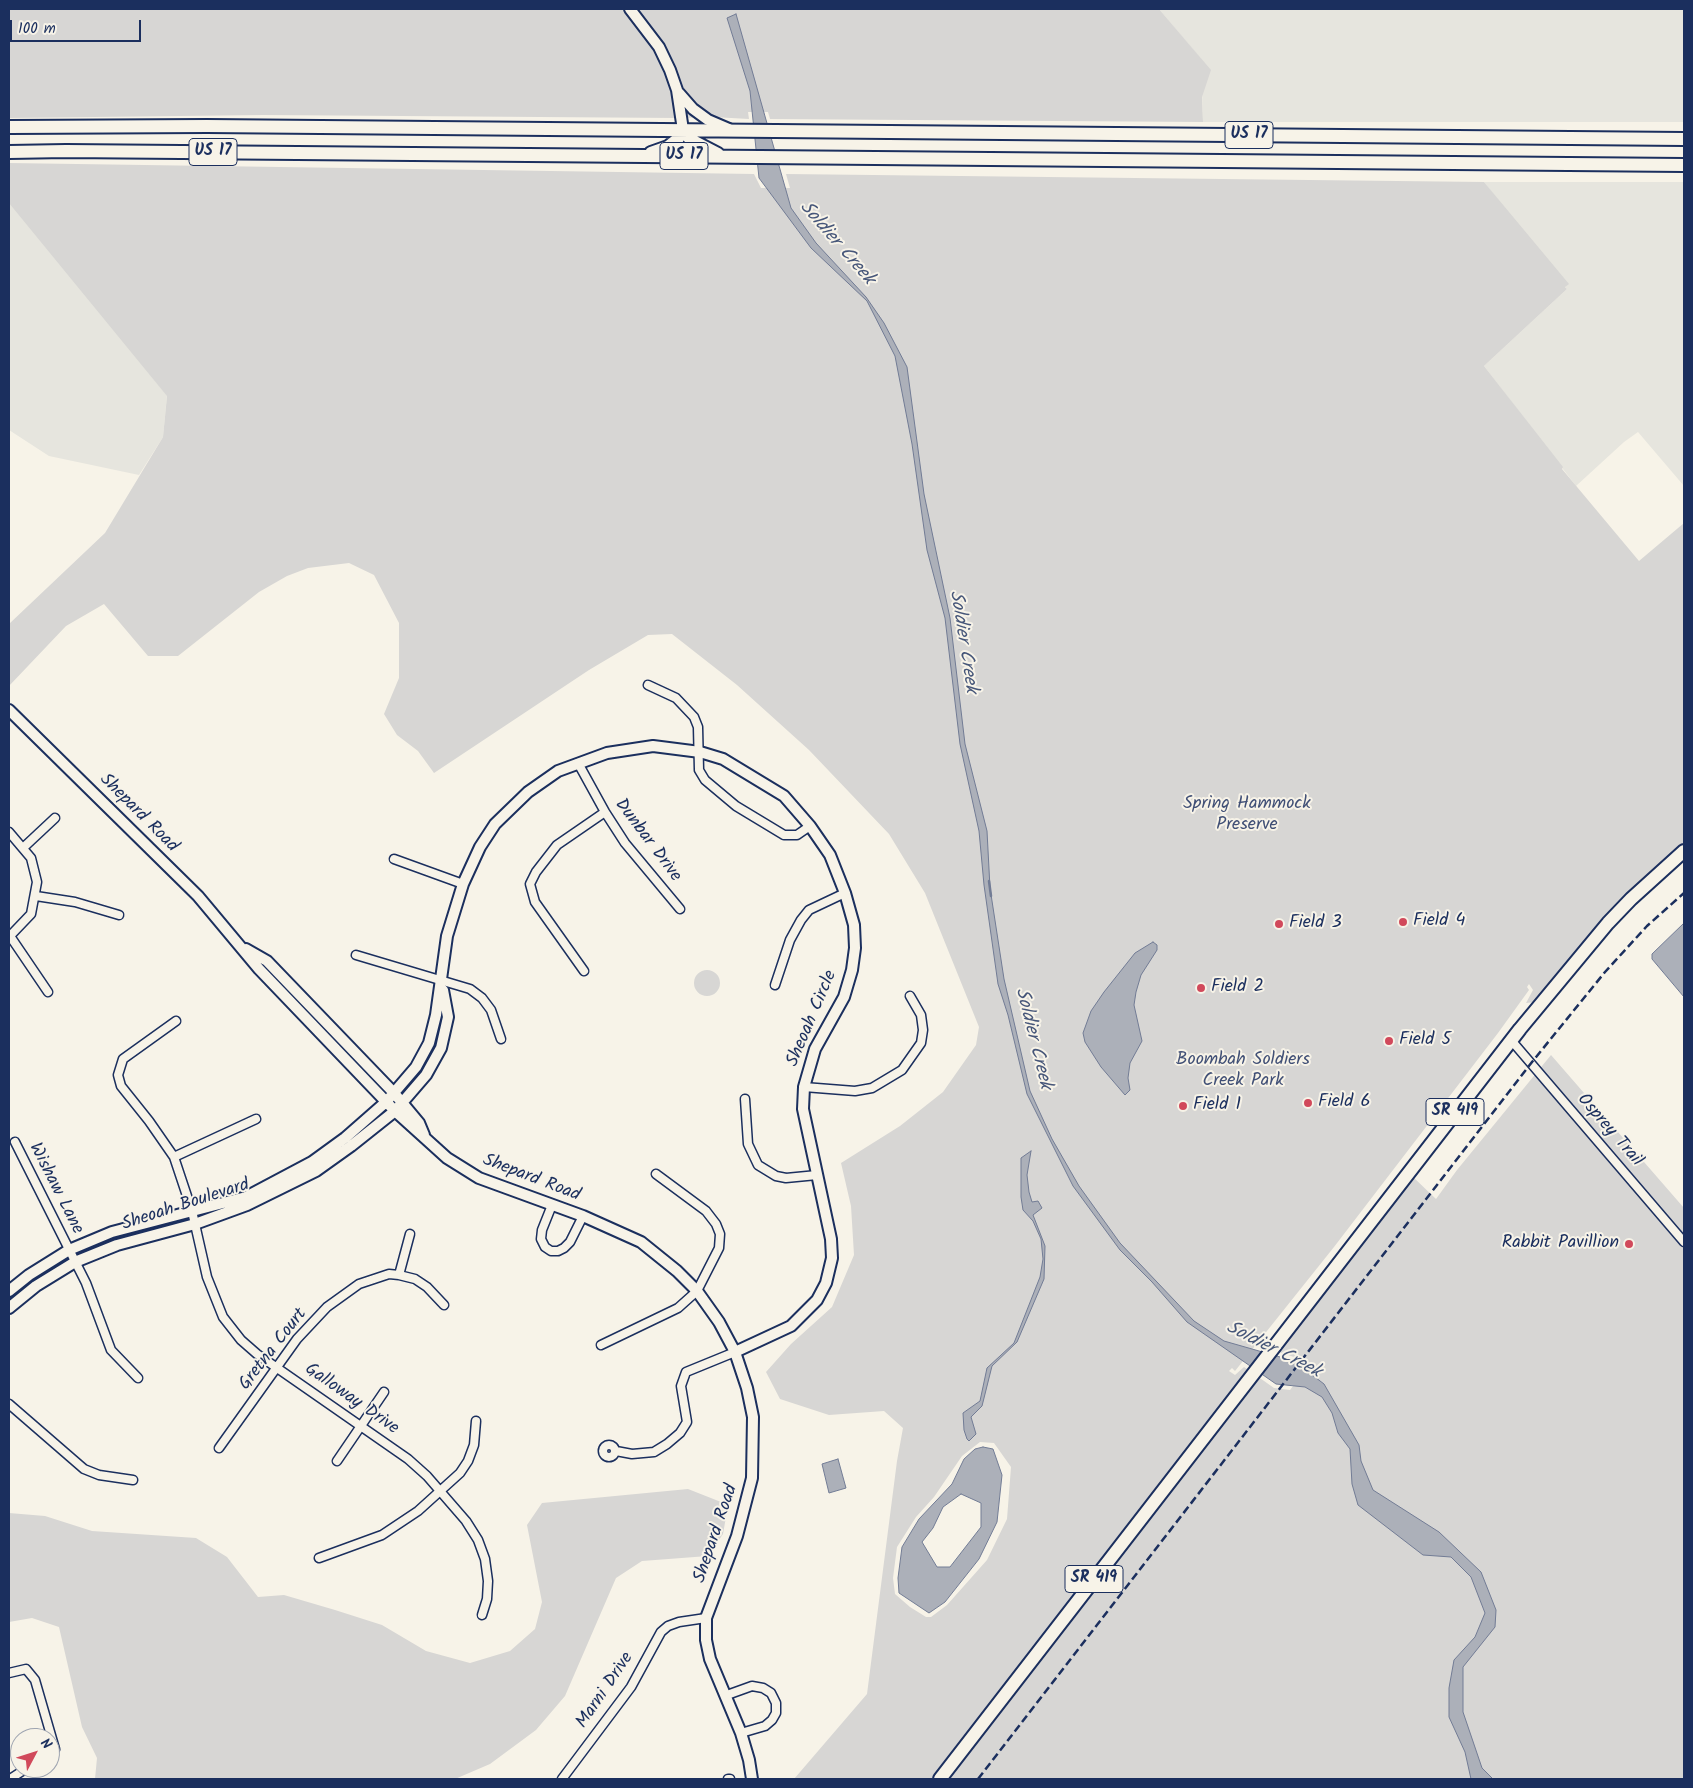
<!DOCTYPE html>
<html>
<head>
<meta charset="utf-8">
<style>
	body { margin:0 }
	#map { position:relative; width:1693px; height:1788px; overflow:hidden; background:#f7f3e8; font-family:Kalam,sans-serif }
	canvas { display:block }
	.frame { position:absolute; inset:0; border:10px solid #1b2f5e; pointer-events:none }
	.north { position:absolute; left:10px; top:1728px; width:50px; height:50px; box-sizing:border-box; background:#f7f3e8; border:1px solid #9fa5b1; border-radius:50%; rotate:50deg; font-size:14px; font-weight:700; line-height:20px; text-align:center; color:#1b2f5e }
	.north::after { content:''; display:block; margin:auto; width:18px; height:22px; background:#d1495b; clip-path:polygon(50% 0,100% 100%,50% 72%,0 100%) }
	.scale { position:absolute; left:10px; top:20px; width:131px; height:22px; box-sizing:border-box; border:2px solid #1b2f5e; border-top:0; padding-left:6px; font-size:15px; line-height:18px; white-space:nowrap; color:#1b2f5e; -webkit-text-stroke:4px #f7f3e8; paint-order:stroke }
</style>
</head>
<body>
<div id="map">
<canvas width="1693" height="1788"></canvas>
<div class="frame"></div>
<div class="north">N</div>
<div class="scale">100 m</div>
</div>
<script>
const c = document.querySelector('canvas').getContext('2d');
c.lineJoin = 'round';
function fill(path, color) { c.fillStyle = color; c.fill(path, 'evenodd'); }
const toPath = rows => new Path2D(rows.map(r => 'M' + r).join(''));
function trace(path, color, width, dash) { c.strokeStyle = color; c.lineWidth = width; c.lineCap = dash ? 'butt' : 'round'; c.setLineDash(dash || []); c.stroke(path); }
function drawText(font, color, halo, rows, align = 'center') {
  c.font = font + ' Kalam,sans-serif'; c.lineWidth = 4; c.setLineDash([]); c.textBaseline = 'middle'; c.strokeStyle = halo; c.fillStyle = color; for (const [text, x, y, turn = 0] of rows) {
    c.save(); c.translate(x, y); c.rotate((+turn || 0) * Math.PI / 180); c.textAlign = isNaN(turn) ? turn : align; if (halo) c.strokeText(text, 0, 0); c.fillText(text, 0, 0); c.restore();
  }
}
fill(toPath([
	[1159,9,1684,9,1684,122,1203,122,1201,59],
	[1484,182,1684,182,1684,486,1638,432,1624,442,1576,486,1484,366,1567,289],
	[9,196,167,395,163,437,139,475,49,456,9,430]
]), '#e6e5de');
fill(toPath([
	[9,9,1159,9,1211,70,1202,97,1203,122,770,119,768,112,748,112,749,119,713,117,677,118,264,115,9,118],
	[9,163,754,174,761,188,790,188,786,174,1484,182,1569,284,1565,287,1567,289,1484,366,1563,467,1562,469,1639,561,1684,523,1684,845,1536,1002,1526,1003,1533,990,1529,984,1527,987,1529,990,1498,1033,1334,1247,1235,1371,1232,1368,1229,1371,1235,1375,1244,1367,1250,1371,934,1779,794,1779,867,1694,897,1461,903,1428,884,1411,829,1415,780,1399,766,1372,791,1344,832,1307,854,1255,851,1206,841,1163,900,1126,943,1092,976,1045,979,1027,925,893,889,834,809,750,737,685,672,634,648,635,589,670,434,773,418,751,397,735,384,714,399,678,399,623,374,575,349,563,308,568,287,576,259,592,178,656,148,656,104,604,66,626,9,686,9,624,105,533,163,437,167,396,9,203],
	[980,1442,994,1443,1011,1467,1007,1519,987,1560,947,1605,931,1617,926,1617,910,1607,895,1594,893,1578,897,1547,916,1517,934,1497,962,1456],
	'694 983a13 13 0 1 1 26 0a13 13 0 1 1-26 0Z',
	[1551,1055,1684,1208,1684,1779,945,1779,1257,1376,1274,1388,1290,1390,1308,1366,1297,1358,1276,1351,1412,1176,1436,1199,1457,1170],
	[688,1489,721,1502,726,1517,723,1534,708,1556,642,1561,616,1578,565,1696,536,1730,490,1764,455,1779,95,1779,97,1758,82,1727,59,1627,32,1618,9,1622,9,1513,45,1516,92,1531,196,1538,227,1557,258,1597,284,1595,335,1610,382,1625,426,1651,470,1663,510,1651,535,1629,542,1602,527,1525,542,1503]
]), '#d7d6d4');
const water = toPath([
	[736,14,791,208,816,243,866,297,884,323,907,367,924,494,950,618,965,744,987,831,990,888,1004,979,1030,1091,1052,1139,1079,1186,1120,1243,1194,1321,1224,1341,1294,1361,1324,1384,1359,1445,1361,1461,1373,1490,1439,1532,1481,1572,1496,1610,1495,1627,1463,1667,1463,1712,1482,1768,1493,1779,1471,1779,1465,1752,1449,1717,1449,1688,1454,1660,1475,1637,1485,1613,1471,1577,1451,1557,1423,1555,1358,1505,1352,1484,1350,1449,1338,1433,1332,1413,1322,1397,1305,1387,1276,1384,1187,1322,1152,1282,1120,1250,1073,1186,1027,1094,1008,1015,998,984,984,885,979,831,960,744,945,618,927,550,912,444,895,356,867,301,811,248,759,178,750,91,727,18,736,14],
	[1684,923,1684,997,1652,959,1652,954,1684,923],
	[1153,942,1157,945,1157,950,1141,975,1136,992,1134,1005,1142,1041,1130,1063,1128,1078,1130,1090,1125,1095,1101,1067,1085,1042,1083,1033,1091,1011,1104,992,1135,953,1153,942],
	[1031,1151,1027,1175,1029,1192,1032,1202,1038,1201,1042,1208,1033,1215,1045,1246,1044,1279,1017,1342,992,1366,982,1406,971,1417,976,1434,969,1441,967,1439,964,1430,963,1413,980,1401,987,1368,1014,1343,1040,1277,1043,1259,1041,1239,1033,1221,1023,1210,1021,1197,1021,1158,1031,1151],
	[983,1447,993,1449,1002,1475,997,1522,979,1559,945,1602,929,1613,899,1593,898,1578,902,1547,919,1519,952,1484,964,1459,975,1449,983,1447],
	[961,1494,981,1503,981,1527,950,1567,937,1567,922,1542,933,1528,943,1507,961,1494],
	[838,1459,846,1488,829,1493,822,1464,838,1459]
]);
fill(water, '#acb0b9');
trace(water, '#727c95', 1);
trace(toPath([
	[989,881,991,896]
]), '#727c95', 2.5);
const minor = toPath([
	[648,685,676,698,694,717,698,727,699,770,705,780,736,806,784,835,797,835,810,826],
	[578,763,605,812,625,843,680,909],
	[9,832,31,858,37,882,31,914,9,937],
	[24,847,55,818],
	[394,859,463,884],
	[36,896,75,902,119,915],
	[10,936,48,992],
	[356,955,470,989,482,998,491,1010,501,1039],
	[584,971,535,902,530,884,536,872,557,845,605,812],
	[775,985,790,940,801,920,809,910,845,893],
	[176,1021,123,1059,118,1075,121,1086,149,1121,174,1157,192,1211,207,1277,223,1317,241,1340,257,1354,408,1459,427,1476,466,1521,478,1540,485,1559,488,1581,487,1599,482,1615],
	[1511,1040,1684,1242],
	[804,1087,855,1091,872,1088,902,1070,921,1043,923,1030,921,1015,910,996],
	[745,1099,748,1144,758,1165,776,1176,786,1178,817,1175],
	[15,1142,86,1283,111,1350,138,1378],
	[174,1157,256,1119],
	[552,1205,542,1230,541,1239,545,1247,551,1251,558,1251,564,1248,570,1242,583,1216],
	[399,1275,410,1234],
	[601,1345,678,1308,697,1291,719,1248,720,1234,716,1224,706,1211,656,1174],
	[9,1404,84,1469,99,1475,133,1480],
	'603 1451a6 6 0 1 1 12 0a6 6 0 1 1-12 0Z',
	[219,1448,297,1339,327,1307,359,1284,389,1274,399,1275,415,1279,427,1287,444,1305],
	[616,1451,632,1454,654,1452,667,1444,680,1433,687,1422,681,1386,686,1372,735,1352],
	[337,1461,384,1392],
	[319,1558,382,1535,418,1511,460,1473,468,1461,474,1445,476,1421],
	[9,1673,26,1669,35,1680,55,1749,50,1752],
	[727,1695,752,1686,763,1688,771,1693,776,1703,776,1713,772,1720,765,1726,741,1733],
	[10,1779,27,1768],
	[562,1779,631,1687,661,1632,668,1626,679,1622,706,1618],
	[728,1779,730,1779]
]);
const tertiary = toPath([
	[630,9,659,47,670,70,677,90,683,130],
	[679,93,693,109,708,120,729,129],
	[9,710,198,896,259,969,395,1111,447,1158,479,1178,583,1216,641,1242,677,1271,697,1291,719,1322,735,1352,747,1388,753,1417,752,1478,737,1536,706,1618,706,1640,710,1659,741,1733,749,1760,752,1779],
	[246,949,267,961,394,1093,419,1123,424,1135],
	[9,1291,29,1275,69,1250,112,1232,246,1197,312,1162,345,1138,386,1102,416,1067,429,1043,436,1015,447,936,463,884,480,847,495,824,528,792,558,771,607,753,653,746,700,752,723,759,784,796,810,826,830,855,845,893,854,925,855,948,852,970,844,997,815,1049,804,1087,803,1109,831,1239,832,1258,826,1283,817,1300,791,1326,735,1352],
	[9,1308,36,1286,75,1262,117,1245,195,1224,247,1205,316,1171,351,1146,395,1111,426,1075,441,1048,448,1017,443,990]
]);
const primary = toPath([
	[9,127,207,126,1684,139],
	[683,130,691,140,718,154],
	[9,152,66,151,1684,165],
	[651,153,668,147,677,140,683,130],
	[940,1779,1520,1029,1608,923,1631,899,1684,851]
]);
trace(minor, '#1b2f5e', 11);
trace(tertiary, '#1b2f5e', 14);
trace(primary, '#1b2f5e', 16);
trace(minor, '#f7f3e8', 8);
trace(tertiary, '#f7f3e8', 10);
trace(primary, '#f7f3e8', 12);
trace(toPath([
	[978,1779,1532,1062,1605,972,1647,926,1684,893]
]), '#1b2f5e', 2.5, [8, 4]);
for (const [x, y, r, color] of [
	[1403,922,5,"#d1495b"],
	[1279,924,5,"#d1495b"],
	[1201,988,5,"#d1495b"],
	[1389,1041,5,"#d1495b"],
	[1308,1103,5,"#d1495b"],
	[1183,1106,5,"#d1495b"],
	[1629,1244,5,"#d1495b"]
]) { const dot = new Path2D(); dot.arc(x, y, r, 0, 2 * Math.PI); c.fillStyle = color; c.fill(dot); trace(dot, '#f7f3e8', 2); }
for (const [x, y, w] of [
	[1249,135,48],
	[213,152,48],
	[684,156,48],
	[1455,1112,58],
	[1094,1579,58]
]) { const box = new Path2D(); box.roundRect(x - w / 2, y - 13.5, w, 27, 4); c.fillStyle = '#f7f3e8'; c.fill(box); trace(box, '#1b2f5e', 1); }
drawText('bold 16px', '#1b2f5e', null, [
	["US 17",1249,135],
	["US 17",213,152],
	["US 17",684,156],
	["SR 419",1455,1112],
	["SR 419",1094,1579]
]);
drawText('18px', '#415076', '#f7f3e8', [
	["Spring Hammock",1247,805],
	["Preserve",1247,826],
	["Boombah Soldiers",1243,1061],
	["Creek Park",1243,1082]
]);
drawText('18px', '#1b2f5e', '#f7f3e8', [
	["Shepard Road",138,814,45],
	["Dunbar Drive",647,841,53],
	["Sheoah Circle",813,1019,-67],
	["Osprey Trail",1609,1131,49],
	["Shepard Road",531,1179,21],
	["Wishaw Lane",55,1189,63],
	["Sheoah Boulevard",186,1206,-18],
	["Gretna Court",274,1350,-52],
	["Galloway Drive",351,1400,35],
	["Shepard Road",717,1534,-71],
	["Marni Drive",606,1691,-56]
]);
drawText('18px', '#1b2f5e', '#f7f3e8', [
	["Field 4",1413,922],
	["Field 3",1289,924],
	["Field 2",1211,988],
	["Field 5",1399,1041],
	["Field 6",1318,1103],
	["Field 1",1193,1106],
	["Rabbit Pavillion",1619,1244,"right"]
], 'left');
drawText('italic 19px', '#465679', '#f7f3e8', [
	["Soldier Creek",836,244,49],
	["Soldier Creek",962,642,81],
	["Soldier Creek",1032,1039,76],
	["Soldier Creek",1273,1351,27]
]);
</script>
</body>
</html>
